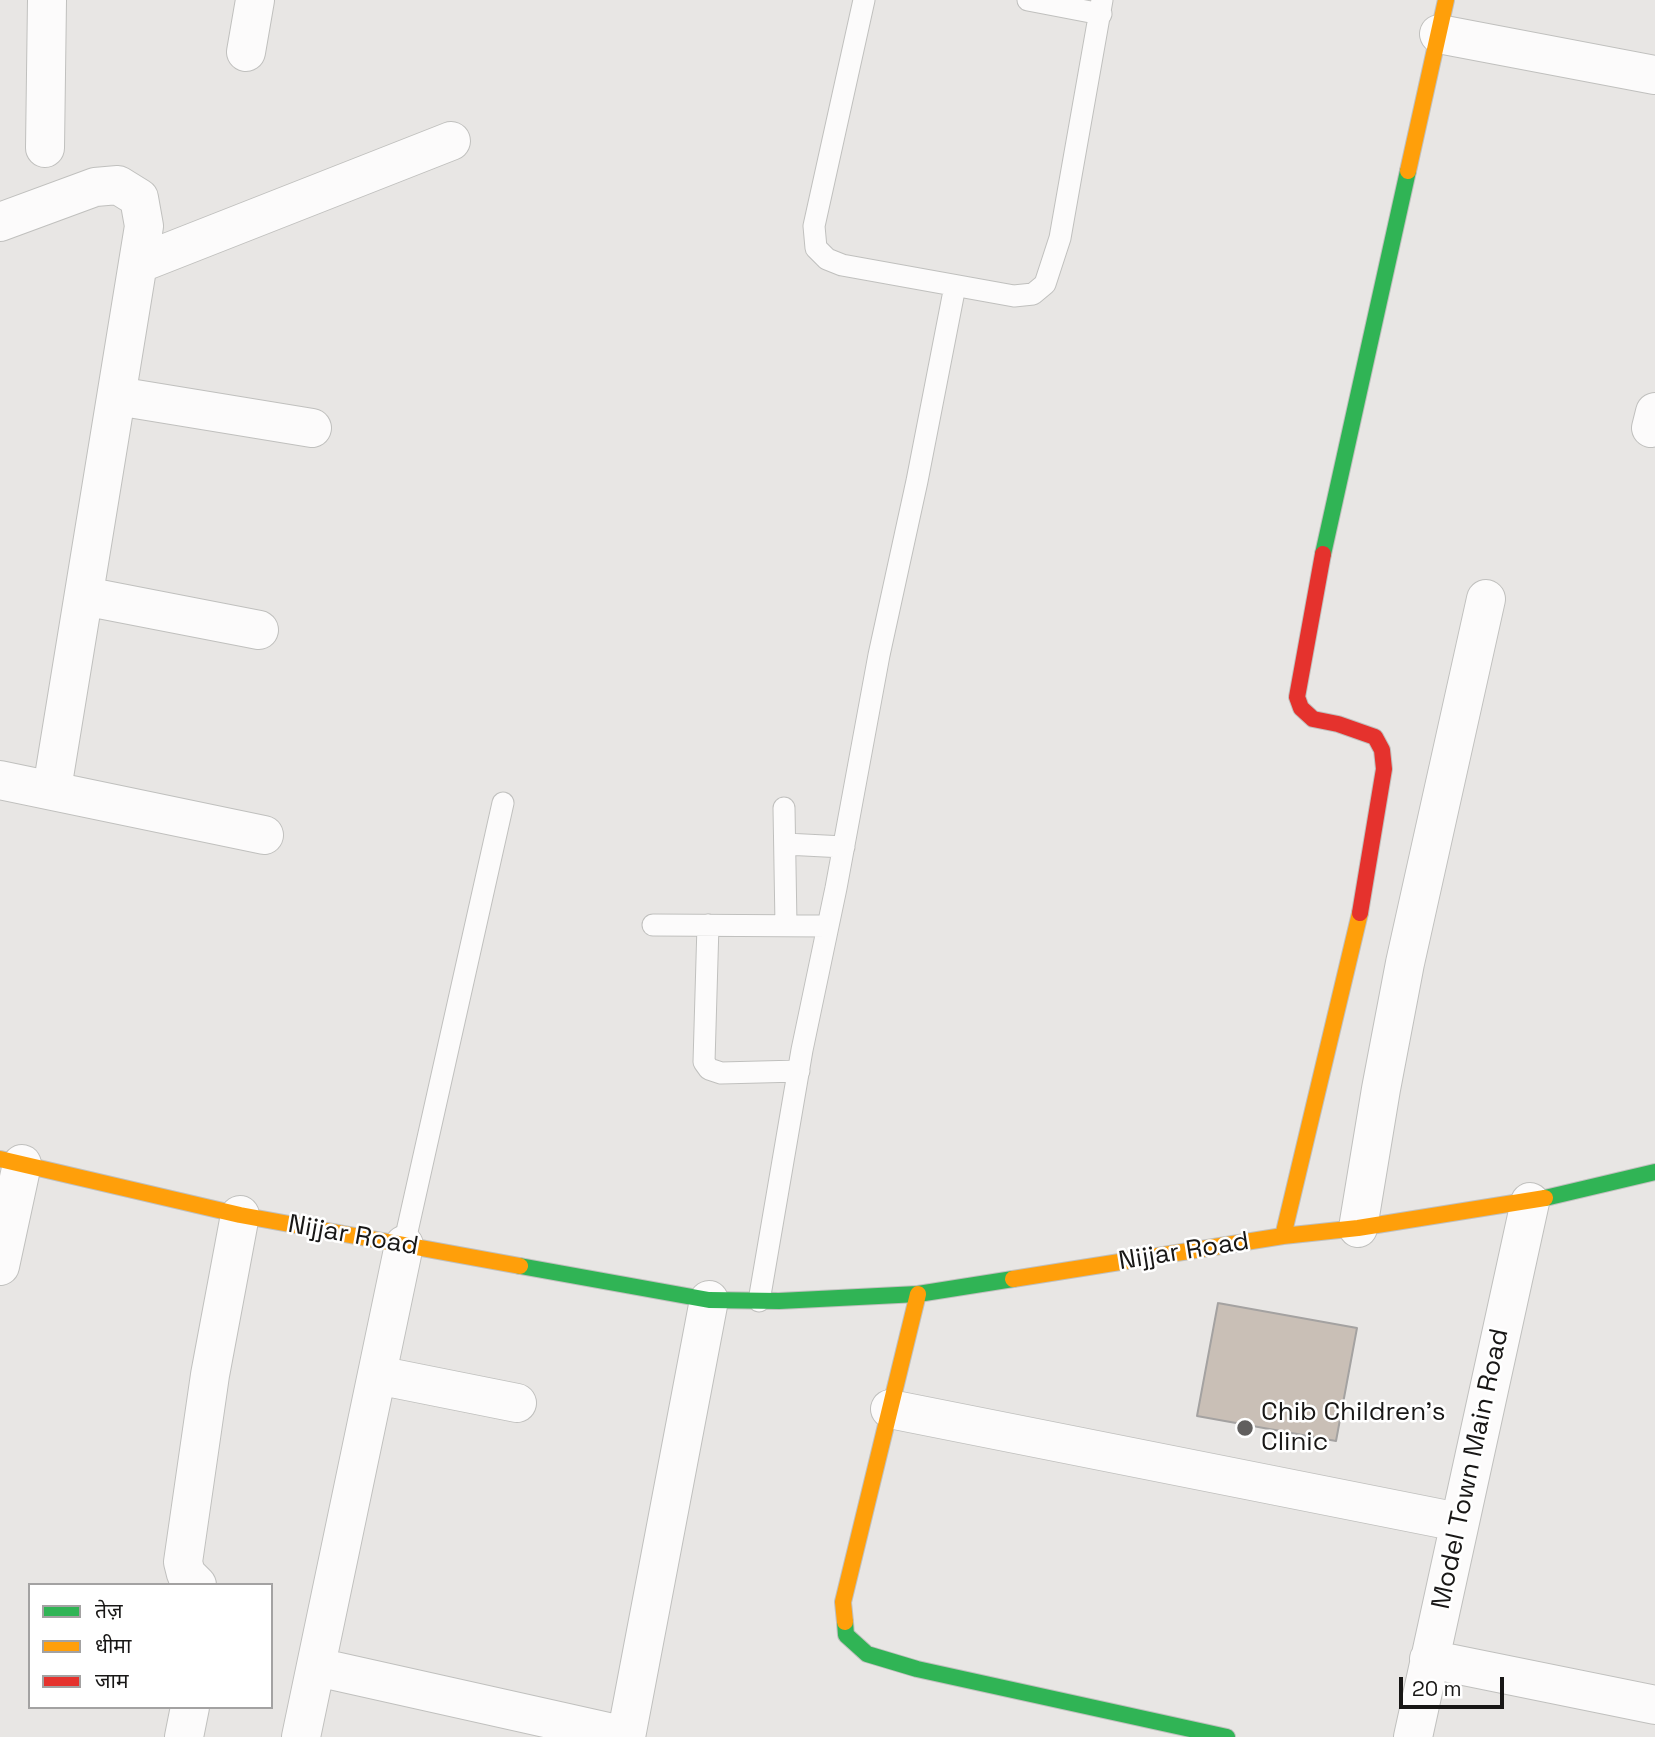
<!DOCTYPE html>
<html>
<head>
<meta charset="utf-8">
<style>
	body { margin:0 }
	#map { position:relative; width:1655px; height:1737px; overflow:hidden; background:#e8e6e4; font-family:"Space Grotesk","Noto Sans Devanagari",sans-serif }
	canvas { display:block }
	.legend { position:absolute; left:28px; top:1583px; width:245px; height:126px; box-sizing:border-box; background:#fff; border:2px solid #a3a2a2; margin:0; padding:9px 12px; list-style:none; font-size:21px; color:#181716 }
	.legend li { display:flex; align-items:center; gap:14px; height:35px }
	.legend b { width:35px; border:2px solid #a3a2a2 }
	.scale { position:absolute; left:1399px; top:1677px; width:105px; height:32px; box-sizing:border-box; border:4px solid #181716; border-top:0; padding-left:9px; font-size:21px; line-height:24px; white-space:nowrap; color:#181716; -webkit-text-stroke:5px #fff; paint-order:stroke }
</style>
</head>
<body>
<div id="map">
<canvas width="1655" height="1737"></canvas>
<ul class="legend">
<li><b style="height:9px;background:#30b455"></b>तेज़</li>
<li><b style="height:9px;background:#ff9f0a"></b>धीमा</li>
<li><b style="height:9px;background:#e5322d"></b>जाम</li>
</ul>
<div class="scale">20 m</div>
</div>
<script>
const c = document.querySelector('canvas').getContext('2d');
c.lineJoin = 'round';
function fill(path, color) { c.fillStyle = color; c.fill(path, 'evenodd'); }
const toPath = rows => new Path2D(rows.map(r => 'M' + r).join(''));
function trace(path, color, width, dash) { c.strokeStyle = color; c.lineWidth = width; c.lineCap = dash ? 'butt' : 'round'; c.setLineDash(dash || []); c.stroke(path); }
function drawText(font, color, halo, rows, align = 'center') {
  c.font = font + ' "Space Grotesk",sans-serif'; c.lineWidth = 5; c.setLineDash([]); c.textBaseline = 'middle'; c.strokeStyle = halo; c.fillStyle = color; for (const [text, x, y, turn = 0] of rows) {
    c.save(); c.translate(x, y); c.rotate((+turn || 0) * Math.PI / 180); c.textAlign = isNaN(turn) ? turn : align; if (halo) c.strokeText(text, 0, 0); c.fillText(text, 0, 0); c.restore();
  }
}
const building = toPath([
	[1218,1303,1357,1328,1336,1441,1197,1416,1218,1303]
]);
fill(building, '#c9bfb6');
trace(building, '#a4a2a1', 2);
const lane = toPath([
	[864,0,814,226,816,248,827,259,842,265,1014,296,1033,294,1045,284,1060,238,1102,0],
	[1028,0,1101,14],
	[784,808,786,925],
	[785,844,844,847],
	[653,925,828,926],
	[708,925,704,1062,709,1069,721,1073,799,1071],
	[404,1245,503,803],
	[759,1301,802,1050,836,888,879,655,917,481,955,286]
]);
const street = toPath([
	[1439,34,1655,75],
	[246,52,255,0],
	[45,148,47,0],
	[0,222,95,187,118,185,139,198,144,226,52,789],
	[138,264,451,141],
	[117,396,312,428],
	[1651,428,1655,412],
	[84,596,259,630],
	[0,780,264,835],
	[1358,1228,1381,1089,1405,963,1486,599],
	[0,1266,22,1164],
	[377,1375,517,1403],
	[890,1409,1458,1522],
	[197,1585,186,1574,183,1562,210,1375,240,1215],
	[1429,1659,1655,1705],
	[317,1667,626,1736],
	[184,1737,190,1707],
	[301,1737,404,1245],
	[626,1737,709,1300],
	[1413,1737,1530,1202]
]);
const fast = toPath([
	[1323,554,1408,171],
	[1545,1198,1655,1172],
	[520,1266,709,1300,779,1301,918,1294,1013,1279],
	[845,1622,846,1635,867,1654,917,1669,1227,1737]
]);
const slow = toPath([
	[1408,171,1446,0],
	[0,1159,240,1215,520,1266],
	[1283,1236,1360,913],
	[1013,1279,1283,1236,1358,1228,1545,1198],
	[845,1622,843,1602,918,1294]
]);
const jam = toPath([
	[1323,554,1297,697,1301,708,1313,719,1338,724,1375,737,1382,750,1384,769,1360,913]
]);
trace(lane, '#c0c0be', 23);
trace(street, '#c0c0be', 40);
trace(fast, '#c0c0be', 18);
trace(slow, '#c0c0be', 18);
trace(jam, '#c0c0be', 18);
trace(lane, '#fcfbfb', 21);
trace(street, '#fcfbfb', 38);
trace(fast, '#30b455', 16);
trace(slow, '#ff9f0a', 16);
trace(jam, '#e5322d', 16);
for (const [x, y, r, color] of [
	[1245,1428,9,"#615f5e"]
]) { const dot = new Path2D(); dot.arc(x, y, r, 0, 2 * Math.PI); c.fillStyle = color; c.fill(dot); trace(dot, '#fff', 2.5); }
drawText('26px', '#181716', '#fff', [
	["Nijjar Road",353,1236,10],
	["Nijjar Road",1184,1252,-9],
	["Model Town Main Road",1471,1469,-78]
]);
drawText('26px', '#181716', '#fff', [
	["Chib Children's",1261,1413],
	["Clinic",1261,1443]
], 'left');
</script>
</body>
</html>
